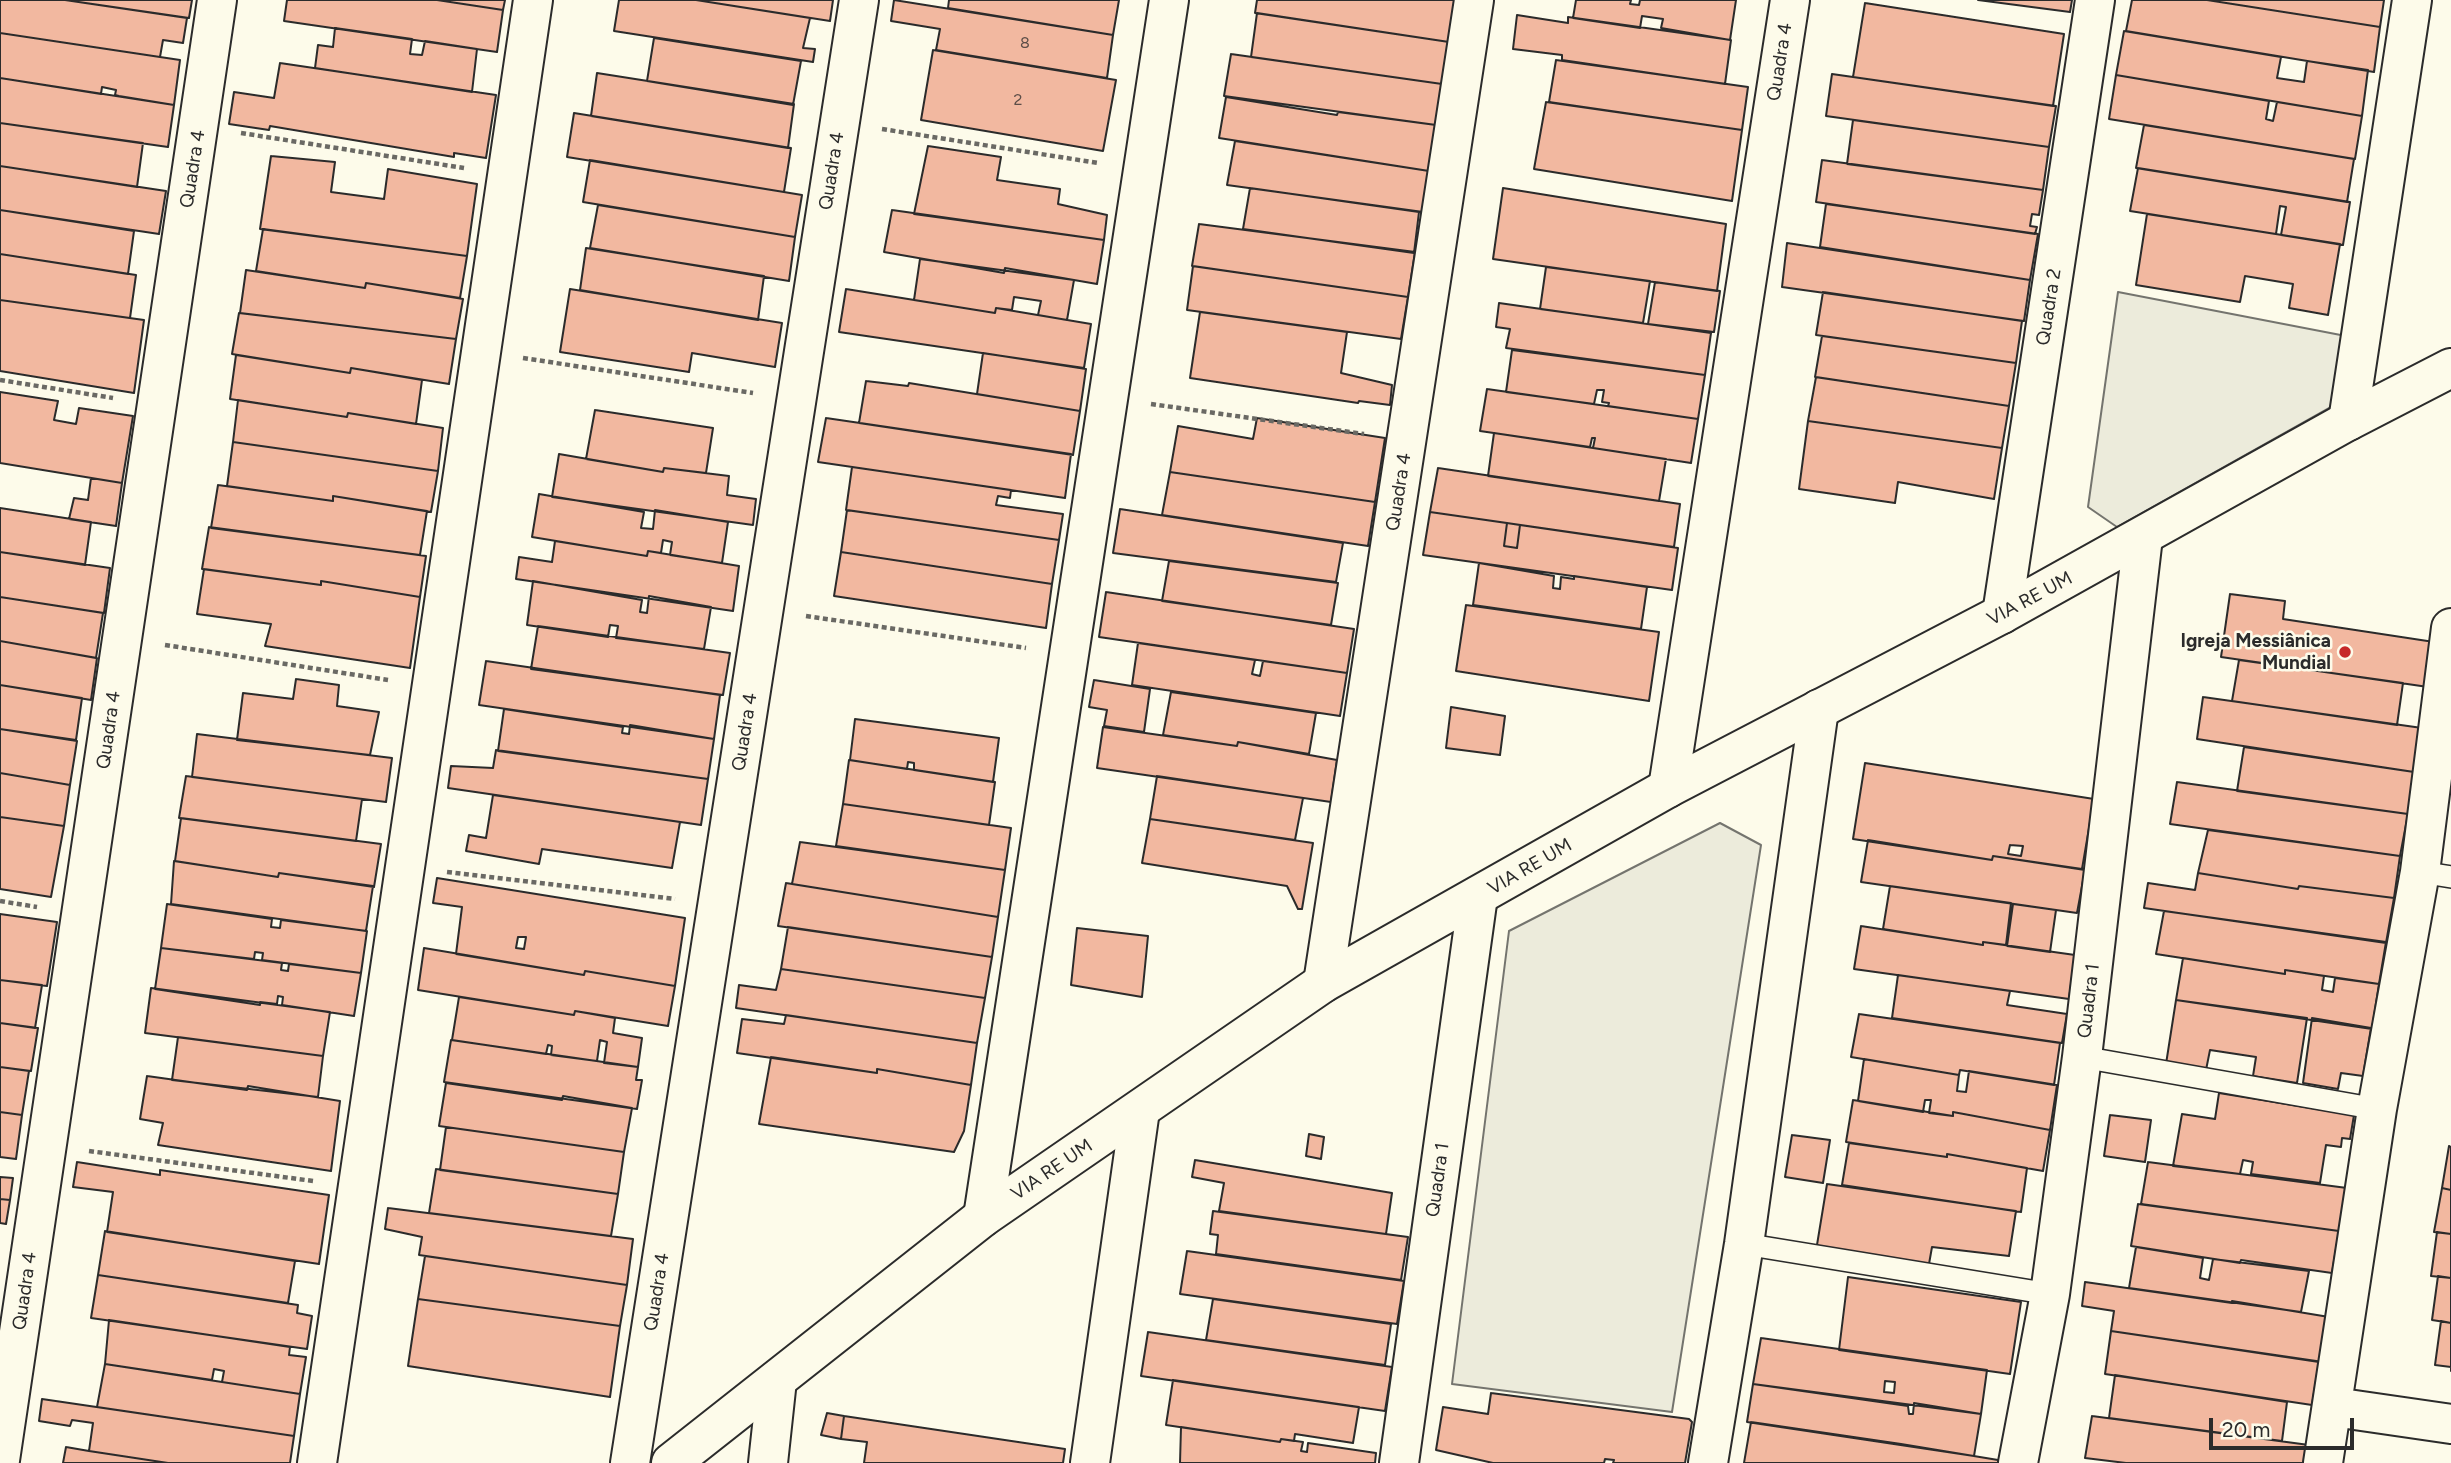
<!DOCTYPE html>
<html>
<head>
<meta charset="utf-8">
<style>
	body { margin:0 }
	#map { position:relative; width:2451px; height:1463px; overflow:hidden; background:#fdfbea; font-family:Figtree,sans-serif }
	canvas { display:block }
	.scale { position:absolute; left:2209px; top:1418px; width:145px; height:32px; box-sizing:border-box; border:4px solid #2b2b2b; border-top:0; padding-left:9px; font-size:21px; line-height:24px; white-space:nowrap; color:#2b2b2b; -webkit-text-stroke:5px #fdfbea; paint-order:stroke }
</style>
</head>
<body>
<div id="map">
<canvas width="2451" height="1463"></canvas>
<div class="scale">20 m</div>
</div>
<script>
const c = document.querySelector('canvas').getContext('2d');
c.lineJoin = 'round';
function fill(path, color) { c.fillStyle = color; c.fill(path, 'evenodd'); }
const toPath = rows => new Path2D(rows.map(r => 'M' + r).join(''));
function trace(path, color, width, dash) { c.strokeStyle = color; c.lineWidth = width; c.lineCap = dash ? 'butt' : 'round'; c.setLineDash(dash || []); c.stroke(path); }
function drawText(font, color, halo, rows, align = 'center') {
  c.font = font + ' Figtree,sans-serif'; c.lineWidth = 5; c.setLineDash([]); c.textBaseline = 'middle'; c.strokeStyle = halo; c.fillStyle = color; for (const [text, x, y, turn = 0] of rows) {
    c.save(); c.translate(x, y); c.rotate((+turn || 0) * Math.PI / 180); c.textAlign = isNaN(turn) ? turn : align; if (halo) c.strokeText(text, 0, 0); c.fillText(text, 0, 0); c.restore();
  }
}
const green = toPath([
	[2118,292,2351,337,2336,404,2117,527,2088,507,2118,292],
	[1720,823,1761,845,1672,1412,1452,1384,1509,931,1720,823]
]);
fill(green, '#ecebdb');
trace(green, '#74746e', 2);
const building = toPath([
	[0,0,65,0,187,18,183,43,163,40,160,57,0,33,0,0],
	[65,0,192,0,189,18,65,0],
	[287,0,437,0,503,10,497,52,284,21,287,0],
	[437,0,505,0,503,10,437,0],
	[619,0,696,0,810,18,803,48,815,49,813,62,614,31,619,0],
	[696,0,833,0,830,21,696,0],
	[894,0,1113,35,1107,78,936,50,940,29,891,21,894,0],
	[949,0,1119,0,1113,35,948,8,949,0],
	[1257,0,1456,0,1449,42,1255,13,1257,0],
	[1576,0,1631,0,1630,4,1639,5,1640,0,1736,0,1730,40,1661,28,1663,19,1642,16,1640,28,1573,18,1576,0],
	[1978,0,2072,0,2070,12,1978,0],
	[2132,0,2207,0,2380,27,2374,72,2126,31,2132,0],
	[2207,0,2384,0,2380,27,2207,0],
	[1865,3,2064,34,2053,106,1853,77,1865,3],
	[1257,13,1449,42,1442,84,1251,57,1257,13],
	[1517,15,1568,23,1568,17,1731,40,1725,84,1562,60,1562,55,1513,49,1517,15],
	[335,28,412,39,410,54,422,55,425,41,477,49,472,92,315,68,318,45,333,47,335,28],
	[2124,31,2281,57,2277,78,2304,82,2307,61,2368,70,2362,116,2116,75,2124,31],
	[0,33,180,60,174,105,119,96,115,95,116,90,102,87,101,94,0,78,0,33],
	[654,38,801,61,793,105,647,81,654,38],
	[933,50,1116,80,1103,151,921,120,933,50],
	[1231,54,1442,84,1436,125,1224,96,1231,54],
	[1556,60,1748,87,1742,130,1549,102,1556,60],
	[280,63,496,95,486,158,454,153,454,157,270,126,269,130,229,124,234,92,274,98,280,63],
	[597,73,794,104,788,148,591,116,597,73],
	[1832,74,2056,106,2049,147,1826,116,1832,74],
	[2116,75,2269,101,2266,119,2273,121,2277,102,2362,116,2355,159,2109,119,2116,75],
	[0,78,174,105,168,147,0,123,0,78],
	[1226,97,1337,115,1338,112,1436,125,1429,171,1219,138,1226,97],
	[1546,102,1742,130,1732,201,1534,169,1546,102],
	[574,113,791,148,784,192,567,157,574,113],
	[1853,120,2049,147,2043,190,1847,164,1853,120],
	[0,123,143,143,137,187,0,166,0,123],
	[2144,125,2354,159,2347,202,2136,168,2144,125],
	[1235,141,1429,171,1423,212,1227,185,1235,141],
	[928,146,1001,157,997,180,1060,189,1058,204,1107,215,1104,240,914,214,928,146],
	[271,156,335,162,331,192,384,199,388,169,477,184,467,256,260,229,271,156],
	[590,160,802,195,795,237,583,202,590,160],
	[1822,160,2043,190,2039,215,2032,214,2030,226,2037,227,2035,234,1816,202,1822,160],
	[0,166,166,191,159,234,0,210,0,166],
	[2138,168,2350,202,2343,245,2281,235,2286,207,2280,206,2276,234,2130,211,2138,168],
	[1250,188,1419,212,1414,253,1243,229,1250,188],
	[1503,188,1726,224,1717,291,1493,259,1503,188],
	[1826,204,2038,234,2030,280,1820,247,1826,204],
	[598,205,795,237,789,281,590,248,598,205],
	[0,210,134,231,128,274,0,254,0,210],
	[892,210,1104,240,1097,284,1005,268,1004,273,884,252,892,210],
	[2147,214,2340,244,2328,315,2289,308,2293,284,2245,276,2240,302,2136,285,2147,214],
	[1199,224,1415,252,1408,297,1192,266,1199,224],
	[263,229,467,256,460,298,366,283,365,288,256,271,263,229],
	[1787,243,2030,280,2024,321,1782,287,1787,243],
	[586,248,764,276,758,320,580,290,586,248],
	[0,254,136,275,130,318,0,300,0,254],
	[920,259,1074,280,1067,320,1038,315,1041,301,1014,297,1012,310,996,308,995,313,914,300,920,259],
	[1193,266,1408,297,1401,339,1187,310,1193,266],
	[1546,267,1650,281,1643,323,1540,309,1546,267],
	[246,270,365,288,366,283,463,299,456,339,240,313,246,270],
	[1655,282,1720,291,1714,332,1648,324,1655,282],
	[570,289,782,323,775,367,692,353,689,372,560,352,570,289],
	[846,289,995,313,996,308,1091,324,1084,368,839,332,846,289],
	[1823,292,2022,321,2016,363,1816,335,1823,292],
	[0,300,144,320,134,393,0,371,0,300],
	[1499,303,1711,333,1705,375,1506,348,1510,329,1496,327,1499,303],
	[1200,312,1347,332,1341,373,1392,385,1390,405,1359,401,1358,403,1190,378,1200,312],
	[239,313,456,339,449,384,351,368,350,373,232,354,239,313],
	[1822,336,2016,363,2009,406,1815,377,1822,336],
	[1512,350,1705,375,1698,419,1608,406,1609,403,1602,402,1604,390,1597,390,1594,404,1506,392,1512,350],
	[983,353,1086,369,1080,411,977,394,983,353],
	[236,355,350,373,351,368,422,380,416,424,348,413,347,417,230,399,236,355],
	[1816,377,2009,406,2002,448,1808,421,1816,377],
	[866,381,908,386,909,383,1080,411,1073,455,859,423,866,381],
	[1487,389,1698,419,1691,463,1593,448,1595,438,1592,438,1590,447,1480,431,1487,389],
	[0,392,58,401,54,420,76,424,79,408,133,416,122,483,0,463,0,392],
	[238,400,347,417,348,413,443,428,438,471,233,442,238,400],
	[595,410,713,428,706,473,664,468,663,472,586,459,595,410],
	[826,418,1071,454,1065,498,818,462,826,418],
	[1257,418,1385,438,1375,502,1170,472,1178,426,1253,439,1257,418],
	[1808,421,2002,448,1994,499,1898,482,1895,503,1799,489,1808,421],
	[1494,433,1666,459,1659,501,1488,476,1494,433],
	[233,442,438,471,431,512,333,496,333,501,227,486,233,442],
	[559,454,663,472,664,468,729,476,727,495,756,499,753,525,552,497,559,454],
	[852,467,1011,490,1010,498,998,496,996,505,1063,514,1059,540,846,510,852,467],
	[1438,468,1680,504,1674,547,1430,512,1438,468],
	[1170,472,1375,502,1368,546,1162,515,1170,472],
	[91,478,122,483,116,526,69,519,74,498,88,500,91,478],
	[218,485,333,501,333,496,427,511,420,555,211,528,218,485],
	[539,494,644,512,641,528,653,529,655,510,728,522,722,563,670,555,672,542,663,540,661,553,648,551,647,556,532,537,539,494],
	[0,508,91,522,85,565,0,552,0,508],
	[1120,509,1343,543,1336,582,1113,553,1120,509],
	[847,510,1059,540,1052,584,841,552,847,510],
	[1430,512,1507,523,1504,546,1517,548,1520,525,1678,548,1672,590,1423,555,1430,512],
	[1507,523,1520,525,1517,548,1504,546,1507,523],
	[209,527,426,556,420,597,321,581,321,585,202,569,209,527],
	[555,541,647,556,648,551,739,566,733,611,516,579,519,557,552,562,555,541],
	[0,552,110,568,104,613,0,597,0,552],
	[841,552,1052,584,1046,628,834,596,841,552],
	[1169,561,1338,583,1331,625,1162,601,1169,561],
	[1479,563,1554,576,1553,588,1560,589,1561,577,1574,579,1574,576,1647,587,1641,629,1473,605,1479,563],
	[204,569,321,585,321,581,420,597,410,668,265,646,271,624,197,614,204,569],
	[533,581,642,600,640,612,647,613,649,596,711,607,704,649,616,638,618,626,610,625,608,637,527,625,533,581],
	[1106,592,1354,629,1347,673,1099,637,1106,592],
	[2230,594,2285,601,2283,619,2434,642,2428,687,2221,657,2230,594],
	[0,597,103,613,96,658,0,641,0,597],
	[1466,605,1659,632,1649,701,1456,671,1466,605],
	[538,626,730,653,723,695,531,669,538,626],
	[0,641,97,658,91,700,0,685,0,641],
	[1138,643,1255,660,1252,674,1260,676,1263,661,1347,673,1340,716,1132,685,1138,643],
	[2239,660,2403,683,2397,725,2232,701,2239,660],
	[486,661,720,695,714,739,479,705,486,661],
	[296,679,339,685,337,706,379,712,370,755,237,740,243,693,293,699,296,679],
	[1094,680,1150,689,1144,732,1104,726,1107,710,1089,707,1094,680],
	[0,685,82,698,76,740,0,729,0,685],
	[1171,692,1316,713,1309,754,1238,742,1237,746,1163,735,1171,692],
	[2203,697,2422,728,2414,772,2197,739,2203,697],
	[1451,707,1505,716,1500,755,1446,748,1451,707],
	[504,709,623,727,622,733,629,734,630,725,714,739,708,779,498,751,504,709],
	[855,719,999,738,993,782,914,770,914,763,908,762,907,769,850,760,855,719],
	[1103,727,1237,746,1238,742,1337,760,1331,802,1097,768,1103,727],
	[0,729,77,741,70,785,0,773,0,729],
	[197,734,392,758,386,802,192,777,197,734],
	[2244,747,2414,772,2408,814,2237,791,2244,747],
	[496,750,708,779,701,825,448,788,451,766,493,768,496,750],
	[849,760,995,782,989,825,843,804,849,760],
	[1865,763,2094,799,2082,869,1993,856,1992,860,1853,839,1865,763],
	[2010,845,2023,846,2021,856,2008,854,2010,845],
	[0,773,70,785,64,826,0,817,0,773],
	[186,776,362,799,356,841,179,818,186,776],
	[1157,776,1303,798,1295,840,1150,819,1157,776],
	[2177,782,2408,814,2400,856,2170,824,2177,782],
	[493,795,680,822,672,868,542,849,539,864,466,851,469,835,486,838,493,795],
	[843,804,1011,828,1005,870,836,846,843,804],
	[0,817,64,826,51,897,0,889,0,817],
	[181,818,381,844,374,887,279,873,278,877,175,861,181,818],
	[1150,819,1313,843,1302,909,1298,909,1287,886,1142,863,1150,819],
	[2208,830,2400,856,2394,898,2299,886,2298,889,2198,873,2208,830],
	[1868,840,1992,860,1993,856,2085,870,2077,913,1861,882,1868,840],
	[800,842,1005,870,998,917,792,884,800,842],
	[174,861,278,877,279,873,373,886,366,931,171,904,174,861],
	[2198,873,2298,889,2299,886,2394,898,2386,943,2144,908,2148,883,2195,890,2198,873],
	[437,878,685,918,675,986,585,971,584,975,456,954,462,907,433,903,437,878],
	[518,937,526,937,524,949,516,948,518,937],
	[786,883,998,917,992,957,778,926,786,883],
	[1890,886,2011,903,2006,945,1983,942,1983,945,1883,929,1890,886],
	[167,904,272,919,271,927,280,928,281,920,367,931,361,973,262,960,263,953,255,952,254,959,161,948,167,904],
	[2013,904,2056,910,2050,952,2007,946,2013,904],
	[2164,911,2386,942,2379,984,2285,970,2285,974,2156,954,2164,911],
	[0,914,57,922,47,986,0,980,0,914],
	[1861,926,1983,945,1983,942,2075,955,2069,999,1854,969,1861,926],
	[788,927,992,957,985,998,781,969,788,927],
	[1077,928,1148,936,1142,997,1071,985,1077,928],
	[161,948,282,963,281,970,288,971,289,964,361,973,354,1016,282,1005,283,997,278,996,277,1004,260,1002,260,1005,155,989,161,948],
	[424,948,584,975,585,971,675,986,668,1026,575,1011,574,1015,418,990,424,948],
	[2183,958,2285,974,2285,970,2324,976,2322,990,2333,992,2335,978,2379,984,2372,1029,2176,1000,2183,958],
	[781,969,985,998,977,1043,736,1008,739,985,776,990,781,969],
	[1898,975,2010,991,2007,1005,2067,1014,2062,1043,1892,1018,1898,975],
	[0,980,42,985,35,1028,0,1023,0,980],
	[151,988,330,1012,323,1056,145,1033,151,988],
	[459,997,574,1015,575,1011,615,1018,613,1033,642,1038,638,1067,604,1063,607,1042,600,1040,597,1061,551,1055,552,1046,548,1045,546,1054,452,1040,459,997],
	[2176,1000,2307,1018,2297,1083,2253,1076,2256,1057,2210,1050,2206,1070,2166,1064,2176,1000],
	[1859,1014,2060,1043,2054,1085,1960,1070,1959,1075,1851,1057,1859,1014],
	[786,1015,977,1043,971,1085,877,1069,877,1073,737,1053,742,1019,784,1024,786,1015],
	[2312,1018,2371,1028,2363,1076,2341,1073,2338,1089,2303,1083,2312,1018],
	[0,1023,38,1028,31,1071,0,1067,0,1023],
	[178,1037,323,1056,318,1097,172,1080,178,1037],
	[451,1040,638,1067,636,1080,642,1080,637,1109,444,1082,451,1040],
	[771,1057,877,1073,877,1069,971,1085,964,1131,954,1152,759,1124,771,1057],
	[1864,1059,1959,1075,1957,1091,1966,1092,1969,1071,2057,1085,2050,1130,1953,1112,1953,1116,1929,1113,1931,1100,1925,1100,1923,1112,1858,1101,1864,1059],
	[0,1067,29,1071,22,1115,0,1112,0,1067],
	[147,1076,247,1090,248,1086,340,1101,331,1171,158,1145,163,1123,140,1119,147,1076],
	[446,1083,562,1100,563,1096,632,1108,624,1152,439,1126,446,1083],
	[2219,1093,2354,1115,2350,1139,2342,1138,2341,1147,2326,1145,2320,1183,2251,1174,2253,1162,2243,1160,2240,1174,2173,1166,2182,1114,2215,1119,2219,1093],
	[1853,1100,1953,1116,1953,1112,2050,1130,2043,1171,1947,1154,1947,1157,1846,1142,1853,1100],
	[0,1112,22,1115,16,1159,0,1157,0,1112],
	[2110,1115,2151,1120,2145,1162,2104,1156,2110,1115],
	[446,1127,624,1152,618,1194,440,1170,446,1127],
	[1309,1134,1324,1137,1321,1159,1306,1156,1309,1134],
	[1792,1135,1830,1140,1823,1183,1785,1177,1792,1135],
	[1849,1143,1947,1157,1947,1154,2027,1168,2021,1212,1842,1185,1849,1143],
	[2449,1146,2451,1147,2451,1190,2442,1188,2449,1146],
	[1195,1160,1392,1193,1386,1234,1219,1211,1224,1183,1192,1177,1195,1160],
	[77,1162,160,1175,160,1170,329,1195,319,1264,107,1232,113,1192,73,1187,77,1162],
	[2148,1162,2347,1188,2339,1231,2141,1204,2148,1162],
	[436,1169,618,1194,611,1236,429,1213,436,1169],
	[0,1177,13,1178,10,1200,0,1199,0,1177],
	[1827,1184,2016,1211,2009,1256,1932,1247,1929,1264,1816,1251,1827,1184],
	[2442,1188,2451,1190,2451,1234,2434,1232,2442,1188],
	[0,1199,10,1200,6,1224,0,1223,0,1199],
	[2138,1204,2339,1231,2332,1273,2241,1260,2240,1263,2131,1246,2138,1204],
	[388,1208,633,1239,627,1285,419,1255,422,1237,385,1229,388,1208],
	[1213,1211,1408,1237,1401,1280,1216,1254,1218,1235,1210,1234,1213,1211],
	[105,1231,295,1261,288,1303,98,1275,105,1231],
	[2437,1232,2451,1234,2451,1278,2431,1276,2437,1232],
	[2136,1247,2203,1258,2200,1278,2209,1280,2213,1259,2309,1271,2301,1312,2129,1288,2136,1247],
	[1187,1251,1404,1281,1397,1324,1180,1294,1187,1251],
	[425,1256,627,1285,620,1326,418,1299,425,1256],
	[98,1275,298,1305,297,1313,312,1316,307,1349,91,1318,98,1275],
	[2438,1276,2451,1278,2451,1323,2432,1320,2438,1276],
	[1848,1277,2021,1302,2010,1374,1839,1350,1848,1277],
	[2085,1282,2232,1303,2232,1301,2329,1317,2323,1362,2111,1331,2114,1311,2082,1306,2085,1282],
	[418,1299,620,1326,610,1397,408,1366,418,1299],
	[1213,1299,1391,1324,1385,1365,1206,1340,1213,1299],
	[109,1320,290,1347,289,1355,306,1357,300,1394,222,1382,224,1371,214,1369,212,1380,105,1364,109,1320],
	[2441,1321,2451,1323,2451,1371,2451,1367,2435,1365,2441,1321],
	[2111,1331,2319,1362,2312,1405,2105,1374,2111,1331],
	[1148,1332,1392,1367,1385,1411,1141,1376,1148,1332],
	[1761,1338,1987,1370,1981,1414,1753,1384,1761,1338],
	[1885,1381,1895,1382,1894,1393,1884,1392,1885,1381],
	[105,1364,300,1394,294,1436,97,1407,105,1364],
	[2115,1375,2287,1402,2282,1441,2109,1418,2115,1375],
	[1173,1380,1359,1407,1353,1443,1295,1434,1294,1441,1281,1439,1280,1442,1166,1425,1173,1380],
	[1753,1384,1908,1406,1909,1414,1913,1414,1914,1403,1981,1414,1974,1456,1747,1422,1753,1384],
	[1491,1393,1689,1419,1692,1422,1685,1463,1613,1463,1614,1460,1605,1459,1604,1463,1493,1463,1436,1450,1443,1407,1488,1414,1491,1393],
	[42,1399,294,1436,290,1463,168,1463,89,1451,93,1423,72,1420,70,1426,39,1421,42,1399],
	[827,1413,844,1416,841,1439,821,1435,827,1413],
	[844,1416,1065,1449,1063,1463,864,1463,867,1442,841,1439,844,1416],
	[2092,1416,2309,1445,2306,1463,2126,1463,2085,1458,2092,1416],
	[1751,1422,1901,1444,1998,1460,1998,1463,1744,1463,1751,1422],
	[1181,1427,1280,1442,1281,1439,1303,1442,1301,1451,1307,1452,1308,1443,1376,1453,1375,1463,1180,1463,1181,1427],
	[66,1447,89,1451,168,1463,63,1463,66,1447]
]);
fill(building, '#f2b8a0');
trace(building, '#2b2b2b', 2);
const service = toPath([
	[2420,872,2451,877],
	[2082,1057,2377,1109],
	[1744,1244,2050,1294]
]);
const minor = toPath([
	[2348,421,2412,0],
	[2002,614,2095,0],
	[1668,788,1790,0],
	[1323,983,1474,0],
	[983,1217,1169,0],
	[2334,1407,2451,1424],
	[0,1460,217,0],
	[317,1463,533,0],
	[630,1463,859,0],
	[768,1463,777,1380],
	[1090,1463,1140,1110],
	[1399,1463,1478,896],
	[1708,1463,1744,1244,1819,709],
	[2018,1463,2050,1294,2082,1057,2143,537],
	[2323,1463,2377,1109,2420,872,2451,628]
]);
const tertiary = toPath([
	[671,1463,983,1217,1323,983,1668,788,2002,614,2348,421,2451,368]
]);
trace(service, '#2b2b2b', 24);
trace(minor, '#2b2b2b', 42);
trace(tertiary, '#2b2b2b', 42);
trace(toPath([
	[882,129,1098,163],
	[241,133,464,168],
	[523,358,753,393],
	[0,380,113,398],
	[1151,404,1364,434],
	[806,616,1026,648],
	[165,645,388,680],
	[447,872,675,899],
	[0,901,37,907],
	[89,1151,313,1181]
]), '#6a6964', 4.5, [5, 3.5]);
trace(service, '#fdfbea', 21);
trace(minor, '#fdfbea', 38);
trace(tertiary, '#fdfbea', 38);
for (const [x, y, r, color] of [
	[2345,652,7,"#c62828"]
]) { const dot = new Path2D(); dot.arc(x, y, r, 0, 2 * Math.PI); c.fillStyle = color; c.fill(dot); trace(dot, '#fdfbea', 2.5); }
drawText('16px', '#5d4e48', null, [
	["8",1025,43],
	["2",1018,100]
]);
drawText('19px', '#2b2b2b', '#fdfbea', [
	["Quadra 4",1780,62,-81],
	["Quadra 4",193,169,-81],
	["Quadra 4",832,171,-81],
	["Quadra 2",2049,307,-81],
	["Quadra 4",1399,492,-81],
	["VIA RE UM",2030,599,-28],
	["Quadra 4",109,730,-82],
	["Quadra 4",745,732,-81],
	["VIA RE UM",1530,867,-30],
	["Quadra 1",2089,1001,-83],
	["VIA RE UM",1052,1170,-34],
	["Quadra 1",1438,1180,-82],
	["Quadra 4",25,1291,-82],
	["Quadra 4",657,1292,-81]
]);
drawText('bold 19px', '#2b2b2b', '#fdfbea', [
	["Igreja Messiânica",2331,641],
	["Mundial",2331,663]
], 'right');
</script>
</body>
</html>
